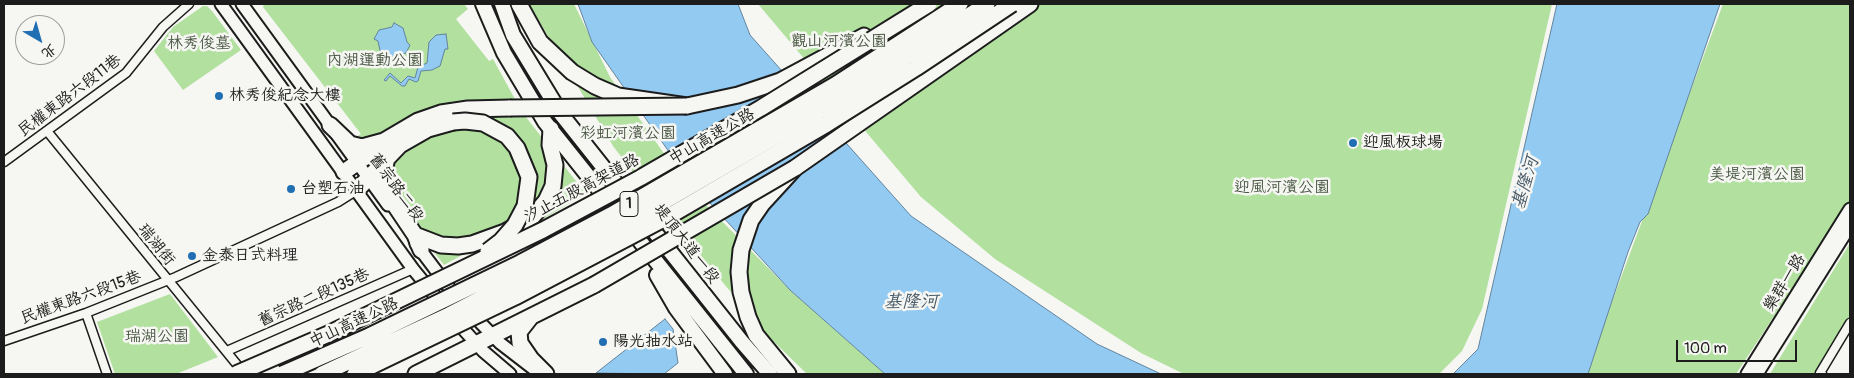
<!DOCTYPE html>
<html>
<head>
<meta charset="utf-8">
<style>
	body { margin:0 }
	#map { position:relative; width:1854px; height:378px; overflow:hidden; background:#f6f6f2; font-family:Pangolin,"LXGW WenKai TC",sans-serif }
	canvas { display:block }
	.frame { position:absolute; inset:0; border:5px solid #1c1c1c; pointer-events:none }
	.north { position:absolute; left:15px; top:15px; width:50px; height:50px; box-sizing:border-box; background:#f6f6f2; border:1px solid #9f9f9c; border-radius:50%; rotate:142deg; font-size:14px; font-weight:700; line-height:20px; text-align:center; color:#1c1c1c }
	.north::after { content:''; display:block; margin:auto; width:18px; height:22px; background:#1f6fb2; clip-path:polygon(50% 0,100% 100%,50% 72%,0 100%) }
	.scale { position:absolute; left:1676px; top:340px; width:121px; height:22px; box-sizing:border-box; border:2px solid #1c1c1c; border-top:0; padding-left:6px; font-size:15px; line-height:18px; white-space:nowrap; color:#1c1c1c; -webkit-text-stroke:4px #f6f6f2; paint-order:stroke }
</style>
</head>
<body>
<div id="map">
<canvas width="1854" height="378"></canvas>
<div class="frame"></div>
<div class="north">北</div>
<div class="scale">100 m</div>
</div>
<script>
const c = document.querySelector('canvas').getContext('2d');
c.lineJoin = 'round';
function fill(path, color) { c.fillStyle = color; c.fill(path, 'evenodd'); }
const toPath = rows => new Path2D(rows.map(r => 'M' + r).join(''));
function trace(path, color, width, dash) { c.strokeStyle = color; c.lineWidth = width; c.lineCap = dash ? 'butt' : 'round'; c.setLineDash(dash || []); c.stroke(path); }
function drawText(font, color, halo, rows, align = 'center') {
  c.font = font + ' Pangolin,"LXGW WenKai TC",sans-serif'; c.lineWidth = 5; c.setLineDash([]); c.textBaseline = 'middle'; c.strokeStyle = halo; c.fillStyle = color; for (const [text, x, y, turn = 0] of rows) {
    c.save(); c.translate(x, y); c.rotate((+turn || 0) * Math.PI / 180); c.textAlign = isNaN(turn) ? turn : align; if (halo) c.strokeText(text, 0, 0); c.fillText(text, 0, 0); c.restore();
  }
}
fill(toPath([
	[264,4,464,4,468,9,456,19,489,61,493,59,516,101,444,104,404,119,370,142,354,138,361,134,263,7],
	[529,4,574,4,610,77,687,186,790,290,885,374,807,374,766,334,658,205,613,146],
	[758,4,1552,4,1482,309,1462,351,1439,374,1184,374,1141,353,995,259,921,197],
	[1723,4,1850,4,1850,201,1736,374,1585,374],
	[203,6,207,6,212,11,241,50,183,90,154,51,173,27],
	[495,111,522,112,586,194,508,239,517,222,524,160,475,118],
	[466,124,491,133,506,146,520,171,522,188,513,214,504,226,489,240,444,265,393,199,387,157,403,145],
	[1850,243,1850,325,1819,374,1770,374],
	[170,294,218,357,176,374,115,374,97,322]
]), '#b1e09f');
const water = toPath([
	[578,4,738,4,750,35,911,216,1097,344,1161,374,885,374,790,290,688,179,592,42,578,4],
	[1557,4,1720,4,1648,214,1640,222,1628,252,1588,374,1453,374,1478,349,1557,4],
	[394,23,403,28,407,42,410,45,406,53,393,56,389,60,381,55,378,41,374,39,379,30,392,27,394,23],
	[446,34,448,49,445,49,440,66,432,70,421,71,418,81,416,82,409,79,405,86,402,86,390,76,386,81,384,80,390,73,401,83,408,76,415,78,418,67,427,63,429,42,436,35,446,34],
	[665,319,673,329,678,363,664,374,596,373,665,319]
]);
fill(water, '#93caf2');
trace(water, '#63849c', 1);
const minor = toPath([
	[47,131,243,372],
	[4,162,126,73,163,27,189,4],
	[86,313,107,374],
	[4,341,86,313,176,277,338,202,357,190],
	[227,351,413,269],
	[1822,374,1820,373,1850,323]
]);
const secondary = toPath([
	[221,4,413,269,444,307],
	[242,4,388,205],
	[416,244,459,301],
	[470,312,500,343,535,370],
	[454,319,483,351,510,374],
	[1747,374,1850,209],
	[1757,374,1850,226]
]);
const trunk = toPath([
	[483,4,504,53,545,122,746,374],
	[502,4,513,35,561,114,742,342,770,374],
	[657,275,676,308,725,374]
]);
const motorway = toPath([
	[519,4,540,42,572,72,595,86,618,96,687,106,738,95,780,81,864,36],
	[330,125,350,144,362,147,384,141,418,121,441,113,468,109,510,108],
	[387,158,383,175,388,195,415,235,421,250],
	[344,172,381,146],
	[357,190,400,145,428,129,453,122],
	[415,235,441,245,458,246,472,244,505,232,533,216,546,201,553,186,555,165,550,145,551,129],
	[530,318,519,332,520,343,531,359,546,374],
	[416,374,594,285],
	[788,374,756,335,748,317,741,292,739,272,741,250,751,220,762,204,795,168,1030,4]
]);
trace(minor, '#1c1c1c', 11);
trace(secondary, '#1c1c1c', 15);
trace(trunk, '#1c1c1c', 18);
trace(motorway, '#1c1c1c', 19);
trace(minor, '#f6f6f2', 8);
trace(secondary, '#f6f6f2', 11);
trace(trunk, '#f6f6f2', 14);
trace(motorway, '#f6f6f2', 15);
const motorwayBridge = toPath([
	[510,108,687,106],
	[453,122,465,121,483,123,507,136,517,148,529,177,525,206,515,225,501,241,488,251],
	[594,285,795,168],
	[236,374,326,335,543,230,640,178,761,108,929,4],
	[282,374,369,336,520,263,611,215,835,85,960,4],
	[322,374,449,315,615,230,847,95,987,4],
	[355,374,515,297,671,215,827,124,916,68,1012,4]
]);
trace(motorwayBridge, '#1c1c1c', 19, []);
trace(motorwayBridge, '#f6f6f2', 15);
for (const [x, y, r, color] of [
	[219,96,5,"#1f6fb2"],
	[1353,143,5,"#1f6fb2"],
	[291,189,5,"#1f6fb2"],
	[192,256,5,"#1f6fb2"],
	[603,342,5,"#1f6fb2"]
]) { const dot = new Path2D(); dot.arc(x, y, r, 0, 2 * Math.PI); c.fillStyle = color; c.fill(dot); trace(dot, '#f6f6f2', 2); }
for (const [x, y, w] of [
	[629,204,18]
]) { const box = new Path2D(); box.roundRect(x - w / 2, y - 12.5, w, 25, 4); c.fillStyle = '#f6f6f2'; c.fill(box); trace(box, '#1c1c1c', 1); }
drawText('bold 15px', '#1c1c1c', null, [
	["1",629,204]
]);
drawText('16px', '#495743', '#f6f6f2', [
	["觀山河濱公園",839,42],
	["林秀俊墓",199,44],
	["內湖運動公園",375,61],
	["彩虹河濱公園",628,134],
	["美堤河濱公園",1757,175],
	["迎風河濱公園",1282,188],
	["瑞湖公園",157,337]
]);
drawText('16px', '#1c1c1c', '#f6f6f2', [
	["民權東路六段11巷",70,96,-37],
	["中山高速公路",712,137,-30],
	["舊宗路二段",396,188,54],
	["汐止五股高架道路",582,189,-28],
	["堤頂大道一段",686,244,52],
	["瑞湖街",156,245,51],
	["樂群一路",1785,283,-58],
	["民權東路六段15巷",81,298,-20],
	["舊宗路二段135巷",314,298,-24],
	["中山高速公路",354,323,-25]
]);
drawText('16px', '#1c1c1c', '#f6f6f2', [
	["林秀俊紀念大樓",229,96],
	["迎風板球場",1363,143],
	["台塑石油",301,189],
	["金泰日式料理",202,256],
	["陽光抽水站",613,342]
], 'left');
drawText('italic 18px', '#465967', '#f6f6f2', [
	["基隆河",1526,183,-73],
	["基隆河",911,302]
]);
</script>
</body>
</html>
